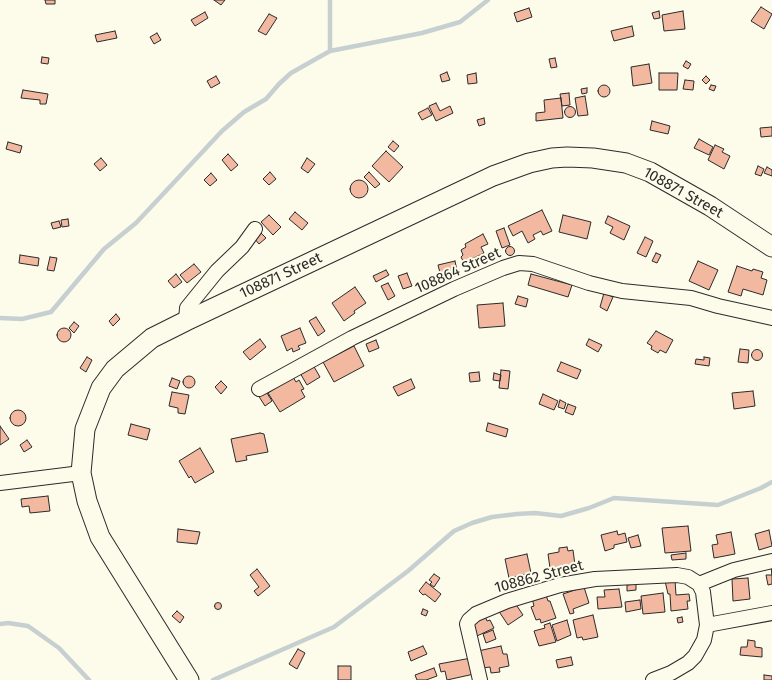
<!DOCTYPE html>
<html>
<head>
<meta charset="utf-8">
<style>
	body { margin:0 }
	canvas { display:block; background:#fdfbea }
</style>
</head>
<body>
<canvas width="772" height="680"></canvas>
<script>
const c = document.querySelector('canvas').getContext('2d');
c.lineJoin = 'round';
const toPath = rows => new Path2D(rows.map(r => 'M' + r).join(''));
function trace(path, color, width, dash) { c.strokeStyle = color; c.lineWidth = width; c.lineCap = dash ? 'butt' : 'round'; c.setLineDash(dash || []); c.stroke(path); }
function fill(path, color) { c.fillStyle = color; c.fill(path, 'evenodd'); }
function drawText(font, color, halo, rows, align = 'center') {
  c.font = font + ' "Fira Sans",sans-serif'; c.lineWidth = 4; c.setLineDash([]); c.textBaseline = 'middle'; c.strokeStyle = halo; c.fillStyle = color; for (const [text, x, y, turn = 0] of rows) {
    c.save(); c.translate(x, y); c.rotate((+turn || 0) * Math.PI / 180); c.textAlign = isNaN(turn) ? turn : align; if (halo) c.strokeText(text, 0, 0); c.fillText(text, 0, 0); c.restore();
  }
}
trace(toPath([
	[330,0,330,51],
	[0,318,22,319,51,312,104,249,136,223,222,131,244,112,266,99,279,84,291,73,330,51,422,33,460,22,488,0],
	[0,624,8,623,28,626,59,648,89,680],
	[213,680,334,627,408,571,454,531,472,523,492,517,517,514,535,513,561,516,589,508,614,498,718,505,761,488,772,482]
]), '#c7d0d0', 4.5);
const building = toPath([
	[45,0,55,0,55,4,46,4,45,0],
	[214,0,225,0,221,5,214,0],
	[761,7,772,14,764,29,751,21,761,7],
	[529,8,532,17,517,22,514,13,529,8],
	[659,11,660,18,654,19,652,13,659,11],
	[683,11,685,29,664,31,662,15,683,11],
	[205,12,208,18,195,26,191,20,205,12],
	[269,14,277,18,266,35,258,31,269,14],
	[632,26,634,36,614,41,611,31,632,26],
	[115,31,117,38,97,42,95,35,115,31],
	[157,33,161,40,154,44,150,37,157,33],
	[42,57,49,58,48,64,41,63,42,57],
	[555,58,557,67,551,68,549,59,555,58],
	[686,61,691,64,688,69,683,66,686,61],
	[649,64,652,83,633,86,631,67,649,64],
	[447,72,450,80,442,82,440,75,447,72],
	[476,73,477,83,468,84,467,75,476,73],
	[659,73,678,73,677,90,659,90,659,73],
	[216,76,220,83,211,88,207,81,216,76],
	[706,76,710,80,706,84,702,80,706,76],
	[685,80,694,81,693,90,683,89,685,80],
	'598 91a6 6 0 1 1 12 0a6 6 0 1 1-12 0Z',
	[711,85,716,86,714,91,709,89,711,85],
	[587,88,587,93,582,94,581,89,587,88],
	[23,90,48,94,46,104,40,104,40,100,21,98,23,90],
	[569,93,570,105,562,106,560,94,569,93],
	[585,96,588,115,578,116,575,98,585,96],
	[561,98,563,118,536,121,536,113,545,112,544,100,561,98],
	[436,103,440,111,450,106,453,113,436,121,429,106,436,103],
	'564.5 112a5.5 5.5 0 1 1 11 0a5.5 5.5 0 1 1-11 0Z',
	[428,108,432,115,422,120,418,113,428,108],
	[484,118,485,124,479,126,477,120,484,118],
	[652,121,670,126,668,134,650,130,652,121],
	[772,127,772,136,761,137,760,128,772,127],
	[699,139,713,147,709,155,694,148,699,139],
	[393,141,399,146,394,152,388,147,393,141],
	[8,142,22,146,20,153,6,149,8,142],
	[715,145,724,149,722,152,730,156,724,169,708,160,715,145],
	[386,151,403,167,389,182,372,166,386,151],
	[228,154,238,165,231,171,222,160,228,154],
	[101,158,107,165,100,171,94,164,101,158],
	[307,158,315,164,308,173,301,168,307,158],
	[758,166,764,169,761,176,755,174,758,166],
	[767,167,772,170,772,176,764,173,767,167],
	[270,172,276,179,269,185,263,179,270,172],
	[369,172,380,184,375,188,364,177,369,172],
	[211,173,217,180,210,186,204,180,211,173],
	'350 189a9 9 0 1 1 18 0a9 9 0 1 1-18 0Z',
	[542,210,552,231,543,235,541,231,533,235,535,239,528,243,522,231,513,236,508,226,542,210],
	[295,212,308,223,302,230,289,219,295,212],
	[269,215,281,227,273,235,261,222,269,215],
	[563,215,591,222,587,239,559,232,563,215],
	[608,216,630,226,624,240,610,233,613,227,605,223,608,216],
	[68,219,69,226,62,227,61,220,68,219],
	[59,221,61,227,53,229,51,223,59,221],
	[504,228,510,245,502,248,496,231,504,228],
	[260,232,266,238,259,244,254,238,260,232],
	[483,234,488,244,481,247,484,253,464,263,461,257,463,255,461,250,466,247,465,244,483,234],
	[645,237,653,241,646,257,637,253,645,237],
	'505.5 251a4.5 4.5 0 1 1 9 0a4.5 4.5 0 1 1-9 0Z',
	[656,253,661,255,657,263,652,261,656,253],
	[20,255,39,258,38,266,19,263,20,255],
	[50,257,57,258,54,271,47,270,50,257],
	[455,261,458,275,450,277,449,271,440,273,438,265,455,261],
	[698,261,718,270,709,290,689,281,698,261],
	[194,264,201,272,187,283,180,275,194,264],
	[737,266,752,271,753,269,763,272,761,278,767,280,763,295,743,289,741,296,728,292,737,266],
	[386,270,389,275,376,282,373,276,386,270],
	[407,273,412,286,403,289,398,276,407,273],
	[176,274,182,282,174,288,168,281,176,274],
	[531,274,572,285,568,297,528,285,531,274],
	[388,283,395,296,388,300,381,286,388,283],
	[355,287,366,303,354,311,355,313,344,321,332,303,355,287],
	[604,293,613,297,607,311,600,307,604,293],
	[518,296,528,299,526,307,515,304,518,296],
	[503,303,505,326,479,328,477,305,503,303],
	[116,314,120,319,113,326,109,321,116,314],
	[316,317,325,331,318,336,309,321,316,317],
	[74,322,79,326,74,333,69,328,74,322],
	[300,328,306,343,298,346,300,349,293,352,292,348,287,351,281,336,300,328],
	'57 335a7 7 0 1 1 14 0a7 7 0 1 1-14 0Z',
	[656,331,673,340,666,353,660,350,658,353,651,349,652,346,647,343,656,331],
	[260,339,266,347,250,360,243,352,260,339],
	[589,339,602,345,598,352,586,345,589,339],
	[376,340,379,348,369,352,366,344,376,340],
	[354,346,364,366,334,382,323,362,354,346],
	[740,349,749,350,748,363,738,362,740,349],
	'751.5 355a5.5 5.5 0 1 1 11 0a5.5 5.5 0 1 1-11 0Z',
	[87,357,92,360,86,372,80,368,87,357],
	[704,357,710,358,709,366,695,364,696,359,704,360,704,357],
	[561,362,581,370,577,379,557,371,561,362],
	[313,365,320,377,307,385,300,373,313,365],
	[501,370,510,371,508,389,499,388,501,370],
	[479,372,480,381,470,382,469,373,479,372],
	[494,373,501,375,500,381,493,380,494,373],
	'183 382a6 6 0 1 1 12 0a6 6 0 1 1-12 0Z',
	[293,377,296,382,299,380,304,389,301,390,305,397,280,412,268,393,293,377],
	[172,378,180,381,177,389,169,386,172,378],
	[411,379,415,388,398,396,393,387,411,379],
	[221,381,227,387,221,394,215,387,221,381],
	[265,390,272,401,265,406,258,395,265,390],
	[753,391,755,406,734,409,732,393,753,391],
	[172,392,189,395,185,414,178,413,178,408,169,406,172,392],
	[543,394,558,401,554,410,539,404,543,394],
	[560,400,566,403,564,409,558,407,560,400],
	[568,404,576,407,573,415,565,412,568,404],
	'10 418a8 8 0 1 1 16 0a8 8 0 1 1-16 0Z',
	[488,423,508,429,506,437,486,431,488,423],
	[131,424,150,429,147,440,128,435,131,424],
	[0,426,9,439,0,445,0,426],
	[260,433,264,434,268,452,246,456,247,460,236,462,231,439,260,433],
	[27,440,32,447,24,452,20,445,27,440],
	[200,448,214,472,195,483,191,476,189,478,179,461,200,448],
	[48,496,50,511,30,513,29,506,22,507,21,499,48,496],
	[688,526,691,551,665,553,662,528,688,526],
	[178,529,200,532,197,544,177,542,178,529],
	[769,530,772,546,759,550,755,534,769,530],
	[617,531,618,535,625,533,627,542,614,545,614,548,605,551,601,535,617,531],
	[731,532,735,554,714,558,712,545,718,544,716,535,731,532],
	[638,535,641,546,631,548,628,538,638,535],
	[567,547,568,551,573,550,575,565,550,568,548,554,559,552,559,548,567,547],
	[686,553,686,559,672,560,671,555,686,553],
	[527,554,531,573,509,578,505,559,527,554],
	[771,567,772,567,772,584,768,585,766,575,772,575,771,567],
	[257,569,270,586,258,596,254,591,259,587,250,575,257,569],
	[434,574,440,578,434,587,430,584,432,582,429,580,434,574],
	[748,578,750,599,733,601,732,579,748,578],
	[675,580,676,595,689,594,690,601,687,601,688,609,671,611,670,594,668,594,665,581,675,580],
	[426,582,441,594,435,602,425,594,423,595,419,591,426,582],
	[636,584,636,590,627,591,627,585,636,584],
	[584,587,589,603,573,609,574,613,570,614,563,594,584,587],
	[619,589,622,607,598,609,597,597,605,597,604,590,619,589],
	[663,593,665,612,643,614,641,596,663,593],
	[546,595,548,601,550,601,556,618,541,623,540,619,536,620,531,607,534,606,532,598,546,595],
	[513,600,523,615,508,625,498,610,513,600],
	[640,600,641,609,626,612,625,602,640,600],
	'214.5 606a3.5 3.5 0 1 1 7 0a3.5 3.5 0 1 1-7 0Z',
	[423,609,428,611,426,616,421,614,423,609],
	[177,611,184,617,180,623,172,616,177,611],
	[484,614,487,621,490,620,494,628,477,636,470,620,484,614],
	[593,615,598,637,583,640,582,637,577,638,573,620,593,615],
	[682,617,683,622,678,623,677,618,682,617],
	[567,620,571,635,557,641,552,625,567,620],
	[550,623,556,642,539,646,534,631,545,628,544,625,550,623],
	[493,630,496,639,486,643,483,634,493,630],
	[748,640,755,641,755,647,762,648,762,657,740,655,741,647,747,647,748,640],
	[423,646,427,654,411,661,408,652,423,646],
	[501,646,503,654,507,654,509,666,499,668,500,672,491,673,490,667,482,668,478,651,501,646],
	[298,649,305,653,297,669,289,664,298,649],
	[571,657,573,665,558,668,556,660,571,657],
	[471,658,474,674,447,680,445,671,441,672,439,664,471,658],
	[338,666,351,666,351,680,338,680,338,666],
	[434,668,437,676,426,680,417,680,415,675,434,668],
	[764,675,772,676,772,680,764,680,764,675]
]);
fill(building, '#f2b8a0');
trace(building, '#2b2b2b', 1);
const street = toPath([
	[186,321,187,308,217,271,242,247,255,229],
	[259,389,352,338,454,289,503,268,519,263,533,264,589,283,622,291,691,298,718,306,772,318],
	[0,483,81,473],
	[699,584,734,570,772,561],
	[707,625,772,613],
	[480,680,467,624,469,620,476,614,507,601,560,585,595,579,677,575,688,577,699,584,703,592,707,625,704,640,695,656,688,663,671,673,653,680]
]);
const secondary = toPath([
	[189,680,100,537,87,501,81,473,85,429,101,388,115,369,152,338,186,321,493,176,529,163,552,158,567,157,593,158,626,163,650,172,710,206,772,247]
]);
trace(street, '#2b2b2b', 16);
trace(secondary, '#2b2b2b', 21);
trace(street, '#fdfbea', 14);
trace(secondary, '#fdfbea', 19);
drawText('15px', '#2b2b2b', '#fdfbea', [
	["108871 Street",683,193,29],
	["108864 Street",458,271,-24],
	["108871 Street",281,276,-25],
	["108862 Street",539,577,-15]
]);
</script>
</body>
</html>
